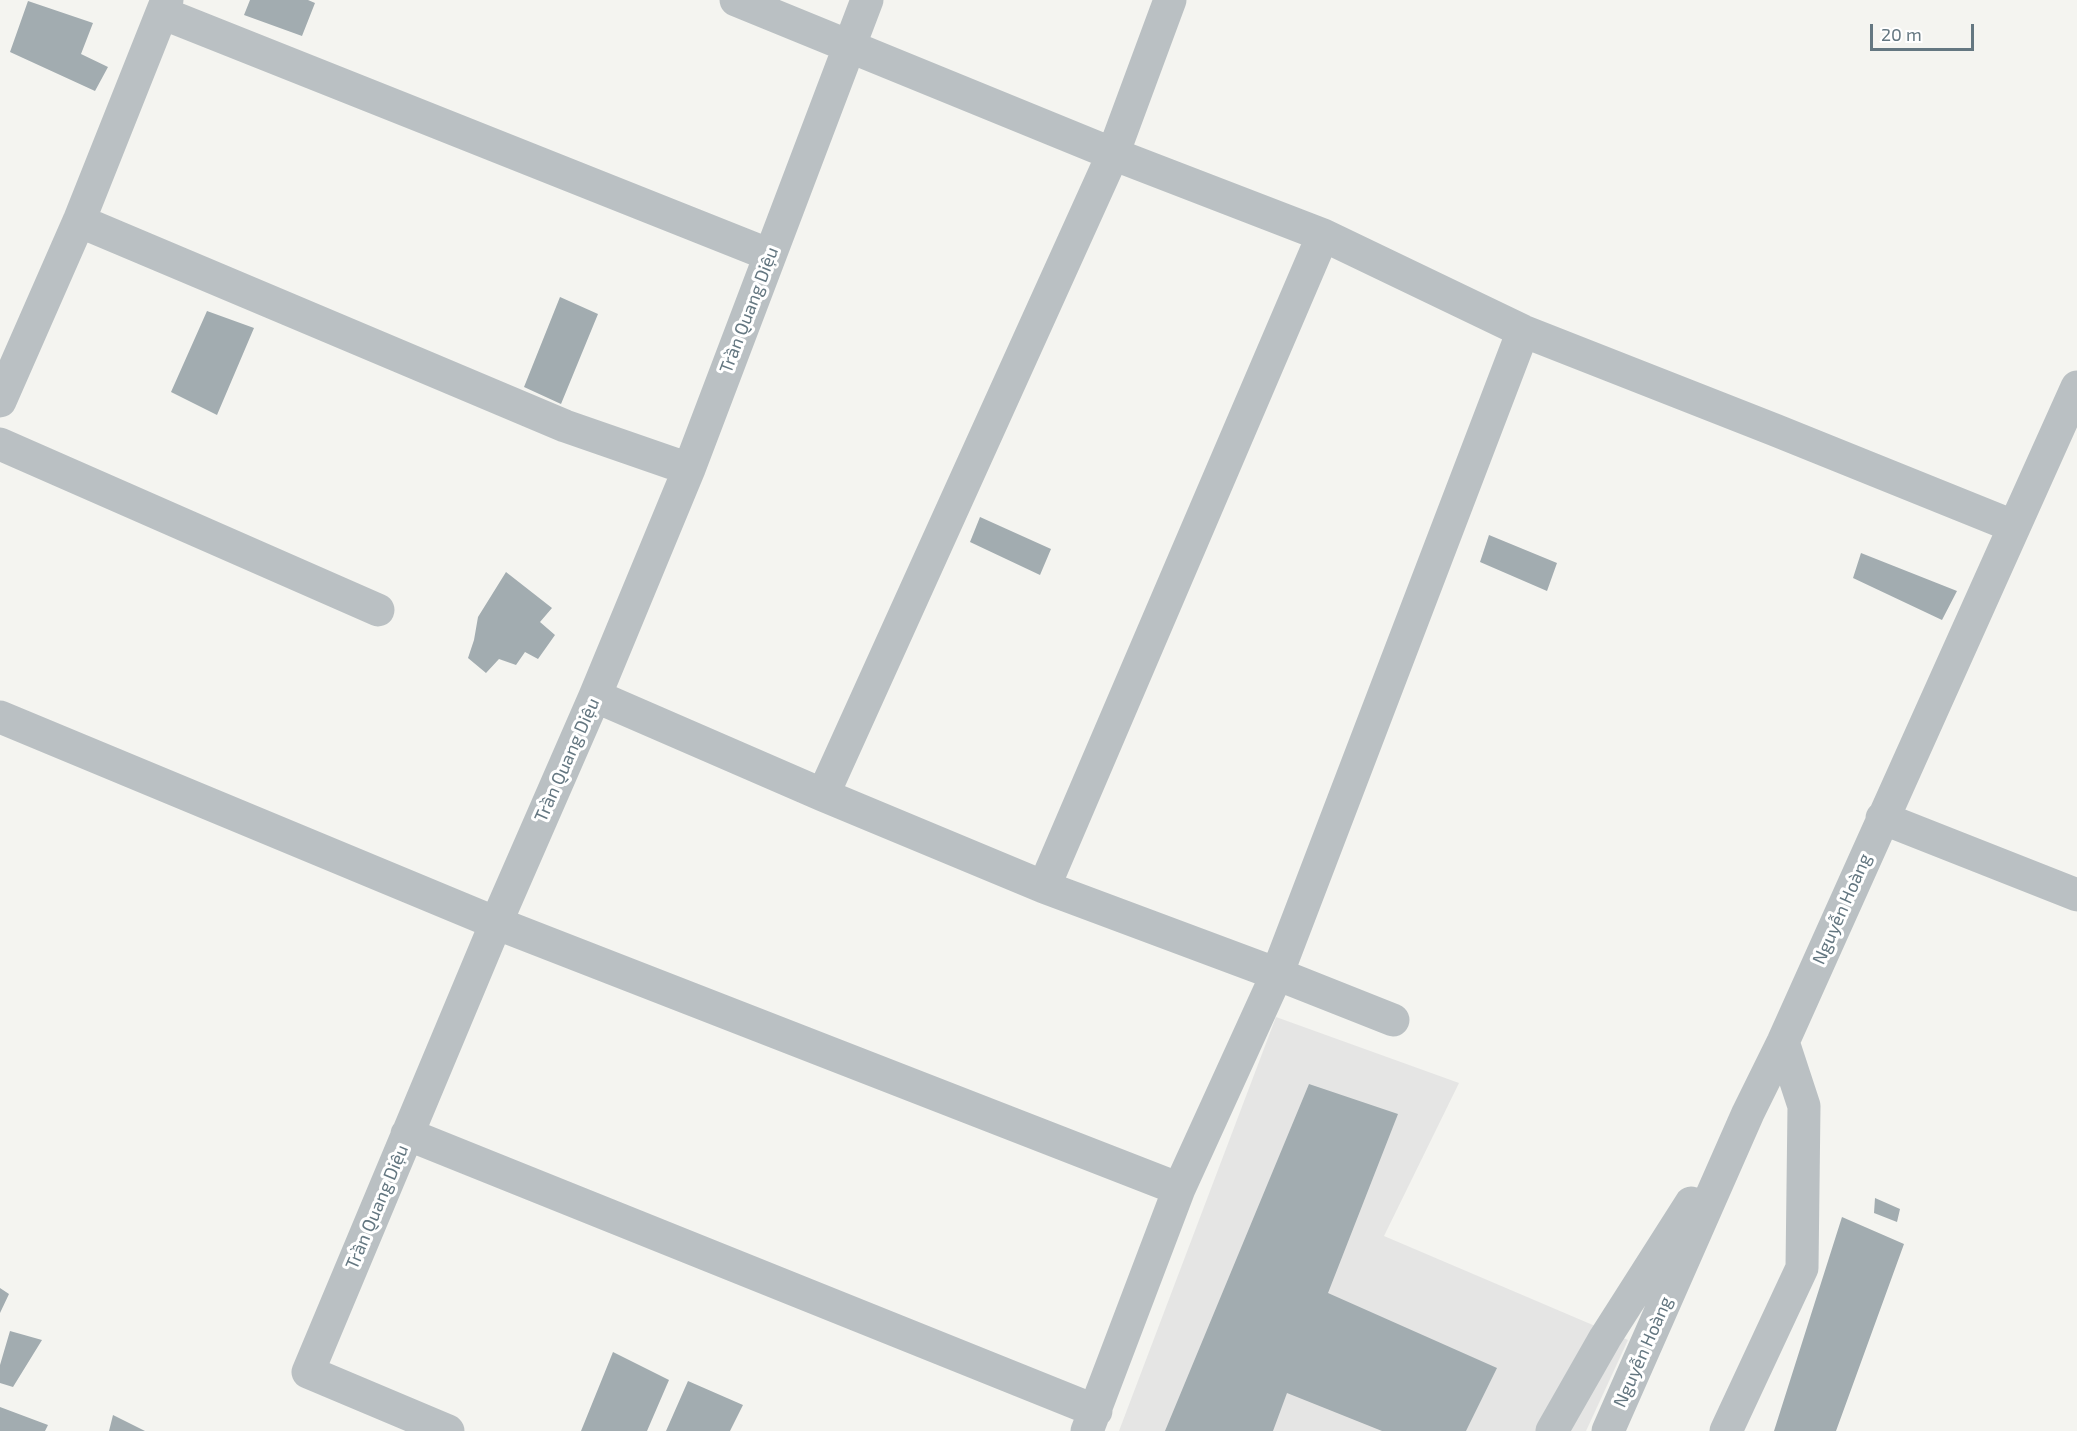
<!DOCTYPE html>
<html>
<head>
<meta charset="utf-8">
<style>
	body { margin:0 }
	#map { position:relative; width:2077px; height:1431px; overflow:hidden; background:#f4f4f0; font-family:"Exo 2",sans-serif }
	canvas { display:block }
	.scale { position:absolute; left:1870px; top:24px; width:104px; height:27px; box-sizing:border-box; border:3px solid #647781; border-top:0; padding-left:8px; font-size:18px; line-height:21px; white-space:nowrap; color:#647781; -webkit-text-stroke:4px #fff; paint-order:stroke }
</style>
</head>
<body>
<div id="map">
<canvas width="2077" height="1431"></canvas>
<div class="scale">20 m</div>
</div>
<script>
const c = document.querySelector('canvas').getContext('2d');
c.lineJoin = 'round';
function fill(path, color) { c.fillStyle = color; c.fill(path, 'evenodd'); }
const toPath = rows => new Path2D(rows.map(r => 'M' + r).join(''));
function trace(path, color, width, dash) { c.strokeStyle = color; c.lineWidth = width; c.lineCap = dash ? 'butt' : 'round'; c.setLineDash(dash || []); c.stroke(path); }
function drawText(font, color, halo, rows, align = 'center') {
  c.font = font + ' "Exo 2",sans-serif'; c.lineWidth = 6; c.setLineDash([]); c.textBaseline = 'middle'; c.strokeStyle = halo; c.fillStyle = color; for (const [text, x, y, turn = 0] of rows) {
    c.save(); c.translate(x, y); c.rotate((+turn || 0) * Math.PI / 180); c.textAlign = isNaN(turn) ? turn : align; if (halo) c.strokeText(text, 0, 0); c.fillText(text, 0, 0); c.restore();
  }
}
fill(toPath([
	[1276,1017,1459,1083,1384,1236,1628,1340,1586,1431,1119,1431]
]), '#e5e5e4');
fill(toPath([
	[250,0,308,0,315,3,302,36,244,15],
	[28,1,93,23,81,54,108,67,95,91,10,52],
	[560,297,598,314,561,404,524,387],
	[207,311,254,328,217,415,171,392],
	[980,517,1051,549,1040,575,970,542],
	[1489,535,1557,563,1547,591,1480,562],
	[1861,553,1957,591,1942,620,1853,578],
	[506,572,552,608,540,622,555,635,538,659,525,652,516,665,499,659,486,673,468,658,474,640,478,617],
	[1309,1084,1398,1114,1328,1293,1497,1368,1466,1431,1382,1431,1287,1393,1273,1431,1165,1431],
	[1875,1198,1900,1209,1897,1222,1874,1213],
	[1842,1217,1904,1244,1836,1431,1774,1431],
	[0,1288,9,1294,0,1313],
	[10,1331,42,1340,13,1387,0,1383,0,1365],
	[613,1352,669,1380,647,1431,581,1431],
	[688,1381,743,1405,730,1431,666,1431],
	[0,1407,48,1425,45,1431,0,1431],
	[113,1415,145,1431,109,1431]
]), '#a2acb0');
trace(toPath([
	[736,0,1113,154,1323,235,1523,331,1775,430,2013,526],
	[162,13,770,255],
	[79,221,565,426,689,469],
	[0,401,79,221,167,0],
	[0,444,378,610],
	[595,696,823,795,1044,887,1277,974,1393,1020],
	[0,717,496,923,1179,1189],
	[823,795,1113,154,1170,0],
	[1882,818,2077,895],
	[1044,887,1323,235],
	[407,1134,1096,1411],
	[448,1431,308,1372,496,923,595,696,689,469,867,0],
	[1087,1431,1179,1189,1277,974,1523,331],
	[1552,1431,1605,1338,1691,1203],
	[1608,1431,1748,1113,1783,1042,2077,387],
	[1726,1431,1802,1268,1804,1106,1783,1042]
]), '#bac0c3', 33);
drawText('18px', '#647781', '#fff', [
	["Trần Quang Diệu",749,310,-69],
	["Trần Quang Diệu",567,760,-66],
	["Nguyễn Hoàng",1842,909,-66],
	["Trần Quang Diệu",377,1207,-67],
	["Nguyễn Hoàng",1643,1352,-66]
]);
</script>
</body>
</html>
